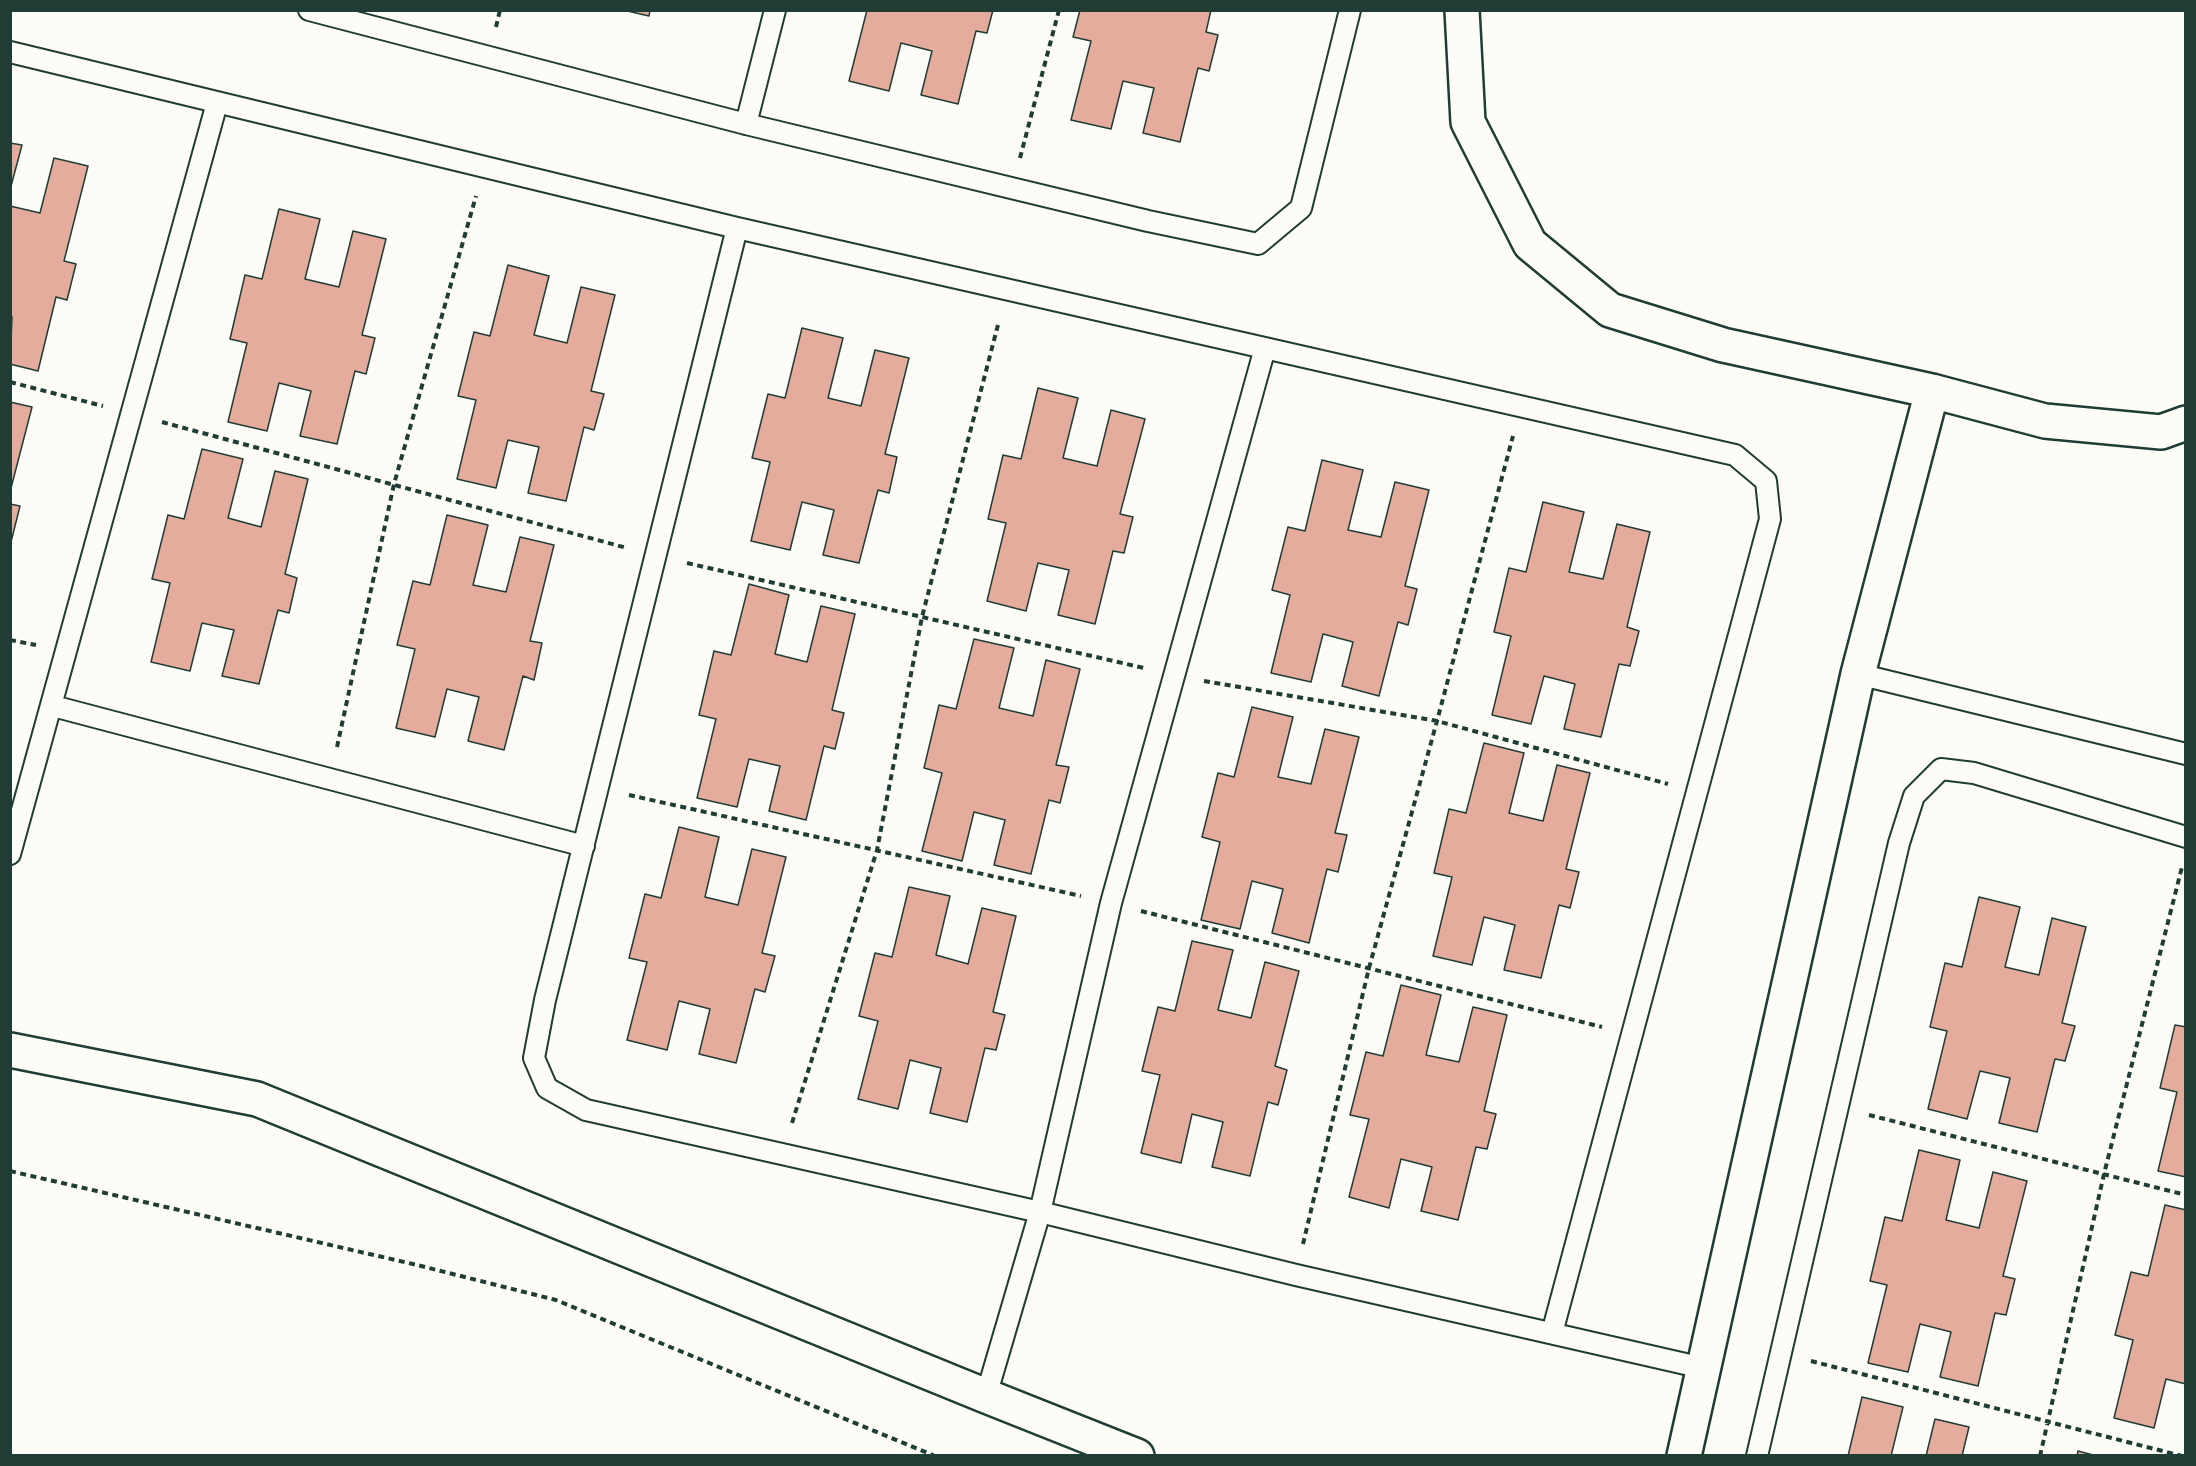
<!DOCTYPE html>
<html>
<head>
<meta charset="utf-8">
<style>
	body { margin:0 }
	#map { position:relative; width:2196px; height:1466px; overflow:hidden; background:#fdfcf7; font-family:"Patrick Hand",sans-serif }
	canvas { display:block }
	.frame { position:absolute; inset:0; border:12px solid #1f3d34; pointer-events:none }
</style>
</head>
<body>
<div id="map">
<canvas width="2196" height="1466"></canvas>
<div class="frame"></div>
</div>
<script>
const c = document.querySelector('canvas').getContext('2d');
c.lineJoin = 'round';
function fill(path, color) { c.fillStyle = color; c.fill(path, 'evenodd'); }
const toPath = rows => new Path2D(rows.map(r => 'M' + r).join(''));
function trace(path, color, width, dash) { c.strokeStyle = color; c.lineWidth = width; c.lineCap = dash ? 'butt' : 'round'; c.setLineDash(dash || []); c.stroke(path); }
const building = toPath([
	[623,10,650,10,649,16,623,10],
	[867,10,993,10,987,33,976,31,958,104,921,95,932,51,901,43,889,91,849,81,867,10],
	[1080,10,1211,10,1206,32,1218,35,1209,71,1198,68,1180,142,1143,133,1154,88,1123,81,1111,129,1071,120,1091,41,1073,37,1080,10],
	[10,143,22,145,10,190,10,143],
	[54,158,88,166,64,261,76,264,67,300,56,297,38,371,10,364,12,317,10,317,10,206,40,213,54,158],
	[279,209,320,219,305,279,339,287,353,231,386,239,362,335,375,338,366,374,355,371,337,444,300,436,311,391,279,383,267,431,228,422,247,343,230,339,245,275,262,279,279,209],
	[508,265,549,276,534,335,567,343,581,287,615,295,591,391,604,394,594,430,584,427,566,501,528,493,539,447,508,440,496,488,457,479,476,400,458,396,474,332,490,336,508,265],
	[802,328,843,338,828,398,861,406,875,350,909,358,885,454,897,457,889,493,878,490,859,563,823,555,834,510,802,502,790,550,751,541,770,462,752,458,768,394,785,398,802,328],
	[1038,388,1078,398,1063,458,1097,466,1111,410,1145,419,1120,514,1133,517,1124,553,1113,551,1095,624,1058,615,1069,570,1038,563,1026,611,987,601,1006,523,988,519,1003,455,1021,459,1038,388],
	[10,402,32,407,10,492,10,402],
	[202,449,243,459,228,518,261,527,275,471,308,479,285,574,297,578,289,613,278,610,259,684,222,676,234,630,202,623,190,671,151,662,170,583,152,579,168,515,184,519,202,449],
	[1322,460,1363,470,1348,530,1381,537,1395,482,1429,490,1405,586,1417,589,1408,625,1398,622,1379,696,1342,686,1353,642,1323,634,1311,682,1271,673,1290,595,1272,590,1288,527,1305,531,1322,460],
	[1543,502,1584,512,1569,572,1603,579,1617,524,1650,532,1627,627,1639,631,1630,666,1619,664,1601,737,1564,729,1575,684,1544,676,1531,724,1492,715,1511,636,1494,632,1509,568,1526,572,1543,502],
	[10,504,20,506,11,542,10,542,10,504],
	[447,515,488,525,473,585,506,592,520,537,554,545,530,641,542,643,534,680,523,676,504,750,468,741,479,697,447,689,435,737,396,728,415,649,397,645,413,581,430,585,447,515],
	[749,584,789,595,775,654,807,662,821,606,855,614,832,710,844,713,835,749,824,746,806,820,769,811,780,766,749,759,737,807,697,798,716,719,699,715,714,651,731,655,749,584],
	[974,639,1014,648,999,708,1033,716,1046,660,1080,669,1056,765,1069,767,1060,803,1049,800,1031,874,994,865,1005,820,974,812,962,861,922,851,942,773,924,768,939,705,956,709,974,639],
	[1252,707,1293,717,1278,777,1311,784,1325,729,1359,737,1335,833,1347,835,1338,872,1327,869,1309,943,1272,933,1283,889,1252,881,1240,929,1201,920,1220,842,1202,837,1218,773,1234,777,1252,707],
	[1484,743,1524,753,1509,813,1543,821,1557,765,1590,773,1566,869,1579,872,1570,908,1559,905,1541,978,1504,970,1515,925,1484,917,1472,965,1433,956,1452,877,1434,873,1449,809,1466,813,1484,743],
	[679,827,719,837,705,897,738,905,752,849,786,857,762,953,775,956,765,992,755,989,736,1063,699,1054,710,1009,679,1001,667,1050,627,1040,647,962,629,958,645,894,661,898,679,827],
	[909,887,950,896,936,955,968,964,982,908,1016,916,993,1012,1005,1015,996,1050,985,1048,967,1122,930,1113,941,1068,910,1060,898,1109,858,1099,878,1021,859,1016,875,953,892,957,909,887],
	[1979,897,2020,907,2005,967,2039,975,2052,918,2086,927,2062,1023,2075,1026,2065,1061,2055,1059,2037,1132,1999,1123,2010,1078,1980,1071,1967,1119,1928,1109,1947,1031,1930,1027,1945,963,1962,967,1979,897],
	[1192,941,1233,950,1218,1010,1251,1018,1265,962,1299,971,1275,1066,1287,1070,1278,1105,1268,1102,1250,1176,1212,1167,1223,1122,1192,1114,1181,1163,1141,1153,1160,1075,1142,1071,1158,1007,1175,1011,1192,941],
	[1401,985,1441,995,1426,1055,1459,1062,1473,1007,1507,1015,1484,1111,1496,1114,1487,1149,1476,1147,1458,1220,1421,1211,1432,1167,1401,1159,1389,1208,1349,1197,1369,1119,1350,1115,1366,1052,1383,1056,1401,985],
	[2175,1025,2186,1027,2186,1177,2158,1171,2177,1092,2160,1088,2175,1025],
	[1919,1150,1960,1160,1946,1220,1979,1228,1993,1172,2027,1181,2003,1276,2015,1279,2006,1315,1995,1313,1978,1386,1940,1377,1951,1332,1920,1324,1908,1372,1868,1363,1887,1285,1870,1281,1885,1217,1902,1221,1919,1150],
	[2165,1205,2186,1210,2186,1384,2166,1379,2154,1428,2114,1418,2133,1340,2115,1335,2131,1272,2148,1276,2165,1205],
	[1862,1397,1903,1407,1891,1456,1848,1456,1862,1397],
	[1935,1419,1969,1427,1962,1456,1926,1456,1935,1419],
	[2078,1451,2097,1456,2077,1456,2078,1451]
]);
fill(building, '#e5ac9e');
trace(building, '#1f3d34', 1.5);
const service = toPath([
	[309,10,746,124,1148,221,1258,244,1301,208,1350,10],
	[10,52,737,228,1735,455,1766,481,1770,519,1552,1333],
	[746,124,775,10],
	[737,228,545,1000,534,1058,547,1088,586,1110,1040,1212,1296,1275,1703,1368],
	[1858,674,2186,754],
	[53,706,584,846],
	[10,854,217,103],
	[986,1396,1040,1212,1111,903,1265,348],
	[1757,1456,1899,843,1914,796,1941,769,1974,773,2186,837]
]);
const minor = toPath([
	[1462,10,1468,122,1530,244,1610,310,1723,345,1932,391,2045,421,2161,432,2186,423],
	[10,1050,257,1099,986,1396,1137,1456],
	[1684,1456,1858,674,1932,391]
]);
trace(service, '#1f3d34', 24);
trace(minor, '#1f3d34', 38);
trace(toPath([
	[496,27,500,10],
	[1020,158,1059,10],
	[10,382,103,406],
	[162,422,627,548],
	[687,563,1144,668],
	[10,640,36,645],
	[1204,681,1437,721,1668,784],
	[337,747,394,484,476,196],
	[629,795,1081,896],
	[1141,911,1602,1027],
	[1869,1115,2186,1195],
	[792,1123,877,850,922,617,999,321],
	[10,1171,417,1265,556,1300,935,1456],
	[1303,1244,1369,968,1437,721,1513,436],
	[1811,1361,2182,1456],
	[2040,1456,2104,1174,2182,867]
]), '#1f3d34', 4, [6, 4.5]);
trace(service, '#fdfcf7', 20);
trace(minor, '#fdfcf7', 33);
</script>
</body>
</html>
